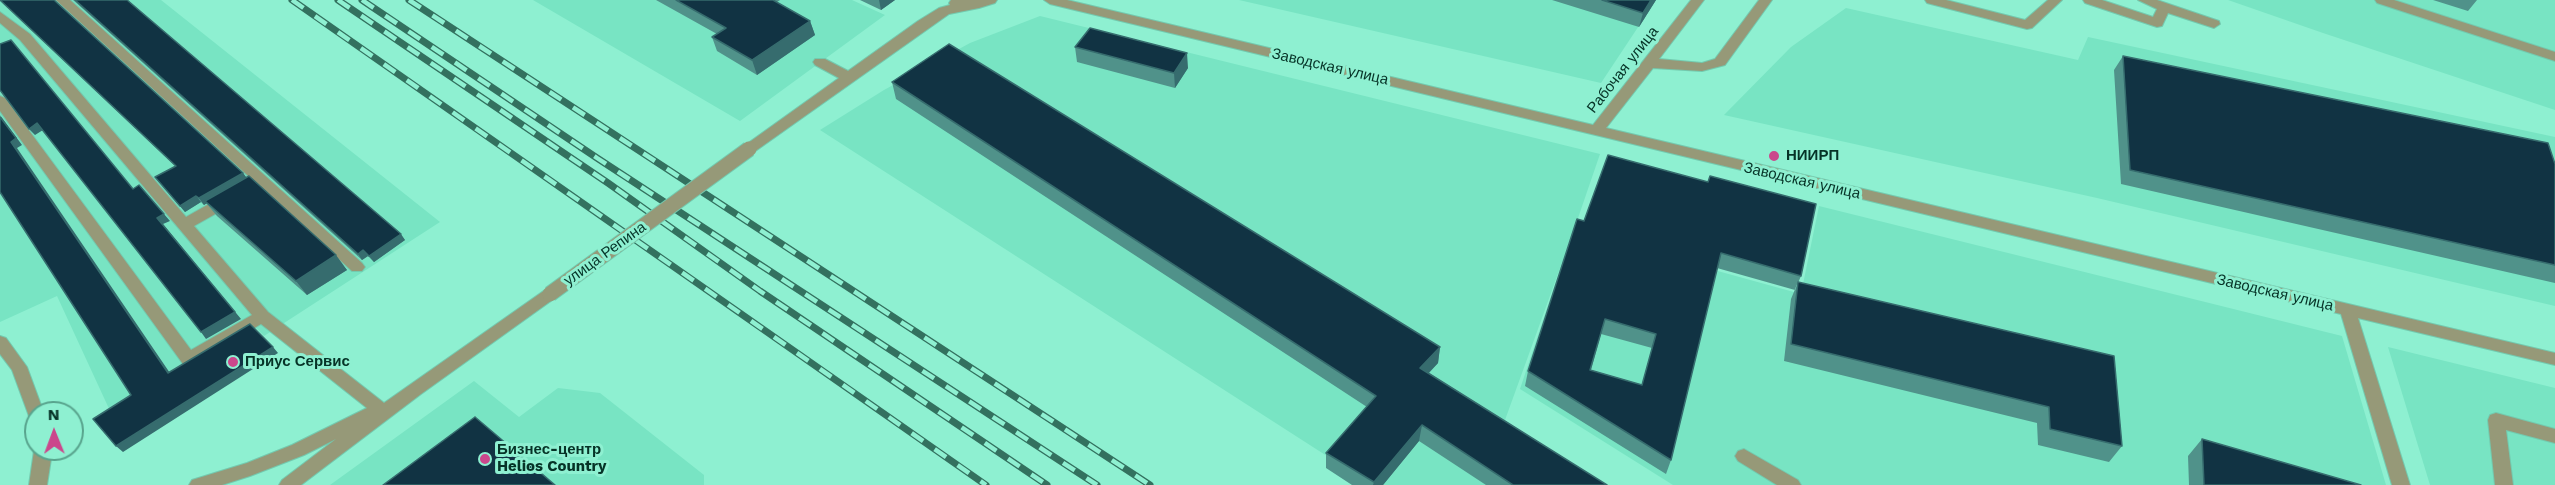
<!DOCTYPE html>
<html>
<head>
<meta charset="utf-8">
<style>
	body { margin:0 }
	#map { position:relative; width:2555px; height:485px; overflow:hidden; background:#8ef0d1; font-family:"Work Sans",sans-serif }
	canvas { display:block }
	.north { position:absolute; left:24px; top:401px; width:60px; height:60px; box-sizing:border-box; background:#8ef0d1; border:2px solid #58a48d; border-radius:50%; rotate:359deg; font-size:16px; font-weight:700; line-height:24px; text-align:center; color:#063327 }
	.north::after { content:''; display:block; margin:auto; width:21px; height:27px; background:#cb478c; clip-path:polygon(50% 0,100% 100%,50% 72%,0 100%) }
</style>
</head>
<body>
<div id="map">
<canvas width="2555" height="485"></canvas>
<div class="north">N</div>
</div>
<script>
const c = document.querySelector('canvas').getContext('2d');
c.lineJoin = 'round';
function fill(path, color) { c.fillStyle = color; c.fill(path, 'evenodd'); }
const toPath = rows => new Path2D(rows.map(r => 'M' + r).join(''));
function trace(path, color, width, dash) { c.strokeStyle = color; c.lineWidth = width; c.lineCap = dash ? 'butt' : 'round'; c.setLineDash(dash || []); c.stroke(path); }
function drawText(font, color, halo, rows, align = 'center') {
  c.font = font + ' "Work Sans",sans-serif'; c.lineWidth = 6; c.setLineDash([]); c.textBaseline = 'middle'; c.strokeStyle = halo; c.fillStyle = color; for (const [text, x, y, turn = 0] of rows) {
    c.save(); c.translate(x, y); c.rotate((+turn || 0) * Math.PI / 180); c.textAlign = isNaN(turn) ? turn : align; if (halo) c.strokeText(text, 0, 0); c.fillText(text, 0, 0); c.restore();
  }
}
fill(toPath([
	[0,0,161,0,440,222,264,336,255,327,111,413,57,296,0,322],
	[533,0,852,0,885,15,740,121],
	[1239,0,1656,0,1601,83],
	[2228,0,2555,0,2555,110,2323,33],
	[1846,8,2078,60,2088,37,2555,137,2555,306,2097,198,1724,115,1791,47],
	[1040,16,1600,154,1577,221,1685,262,1801,294,1819,206,2342,336,2386,485,1673,485,1520,389,1563,260,1505,420,1599,485,1372,485,820,130,884,90,970,43],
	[2388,347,2555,388,2555,485,2430,485],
	[474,381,519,417,558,388,600,393,704,475,704,485,330,485]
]), '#78e4c3');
const minor = toPath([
	[56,0,70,0,362,263,365,267,362,271,352,271,56,0],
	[951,0,997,0,995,3,979,8,949,14,754,152,744,152,742,149,744,146,839,78,815,65,813,62,815,59,825,59,848,71,918,21,939,8,950,5,949,3,951,0],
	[1044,0,1067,0,1593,125,1691,0,1704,0,1659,59,1702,63,1715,59,1759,0,1772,0,1725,65,1702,71,1653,68,1606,128,2555,353,2555,365,2358,318,2410,485,2392,485,2341,314,1050,4,1044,0],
	[1925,0,1946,0,2025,20,2048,0,2062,0,2032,28,2027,29,1927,3,1925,0],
	[2083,0,2102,0,2153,17,2157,9,2138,0,2157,0,2219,21,2220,24,2214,28,2168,13,2162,26,2157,27,2085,3,2083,0],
	[2375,0,2394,0,2555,52,2555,61,2377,3,2375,0],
	[0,12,30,34,186,217,223,196,233,196,235,200,233,204,194,226,268,312,384,403,545,290,550,288,555,290,558,294,555,298,421,394,301,485,279,485,282,480,336,439,304,455,250,476,222,485,189,485,192,480,247,463,292,445,367,408,261,324,195,364,189,365,183,364,0,111,0,96,5,98,191,350,252,315,20,40,0,23,0,12],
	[0,336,6,338,27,367,44,413,36,413,36,421,30,419,12,370,0,354,0,336],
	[2496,413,2555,429,2555,443,2506,430,2513,485,2495,485,2488,420,2490,415,2496,413],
	[35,444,36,449,49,449,51,459,47,485,29,485,35,444],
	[1744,449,1798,480,1801,485,1777,485,1738,461,1735,456,1738,451,1744,449]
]);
trace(minor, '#73caaf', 2);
fill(minor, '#969978');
const rail = toPath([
	[292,0,986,485],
	[338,0,608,183,760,291,1047,485],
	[362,0,597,158,1097,485],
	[409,0,1150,485]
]);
trace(rail, '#33715f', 7);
trace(rail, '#8ef0d1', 4.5, [14]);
const minorBridge = toPath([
	[550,294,749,149]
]);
trace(minorBridge, '#73caaf', 17, []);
trace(minorBridge, '#969978', 15);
fill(toPath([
	[0,0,243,173,247,178,347,270,307,295,217,216,206,203,204,205,201,202,185,212,155,177,175,166],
	[73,0,127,0,405,240,374,262,368,256,362,260],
	[656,0,780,0,777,2,810,21,815,35,757,75,717,51,712,37,717,34],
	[860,0,895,0,881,10],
	[1552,0,1656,0,1639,27],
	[2433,0,2477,0,2468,11],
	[1075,47,1188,68,1175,88,1077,62],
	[2123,56,2555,164,2555,283,2121,184,2114,70],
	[892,82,1440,347,1438,363,1429,373,1607,485,1486,485,1419,441,1383,485,1352,485,1326,468,1326,453,1367,407,896,99],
	[1608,155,1801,276,1795,290,1717,268,1671,460,1666,474,1525,386,1528,371,1584,221],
	[1601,334,1652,348,1642,385,1591,370],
	[1798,282,2114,356,2122,446,2109,462,2038,445,2037,423,1784,361,1791,299],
	[2202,439,2361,485,2189,485,2188,456]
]), '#50928a');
fill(toPath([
	[879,0,895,0,881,10],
	[1651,0,1656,0,1639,27,1643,13],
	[810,21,815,35,757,75,752,60],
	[1187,53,1188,68,1175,88,1174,73],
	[0,115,22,145,17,148,174,379,168,373,11,142],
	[37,123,43,130,35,135,29,129],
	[243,173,248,180,204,205,199,198],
	[139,185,170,221,163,224,241,319,206,339,201,332,157,218],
	[196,196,201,202,185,212,180,206],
	[401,234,405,240,374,262,369,256],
	[363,250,368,256,362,260,358,254],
	[336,255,347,270,307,295,296,281],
	[273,347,278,353,123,452,116,446],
	[1440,347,1438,363,1418,384,1420,368],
	[1422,425,1419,441,1383,485,1373,485,1374,482]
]), '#366c6e');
const building = toPath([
	[0,0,54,0,243,173,199,198,196,196,180,206,155,177,176,166,0,0],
	[75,0,127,0,401,234,369,256,363,250,358,254,75,0],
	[676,0,773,0,810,21,752,60,712,37,726,28,676,0],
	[1602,0,1651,0,1643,13,1602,0],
	[1090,28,1187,53,1174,73,1075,47,1090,28],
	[11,40,133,189,139,185,164,214,157,218,235,312,201,332,37,123,29,129,0,90,0,44,11,40],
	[949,44,1440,347,1420,368,1607,485,1513,485,1422,425,1374,482,1326,453,1376,396,892,82,949,44],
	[2123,56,2548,143,2555,164,2555,265,2130,170,2123,56],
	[0,117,16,138,11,142,168,373,250,324,273,347,116,446,93,419,131,395,0,192,0,117],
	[1608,155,1708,182,1710,176,1816,204,1801,276,1721,253,1671,460,1528,371,1577,219,1584,221,1608,155],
	[1605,319,1656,334,1642,385,1590,370,1605,319],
	[249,176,336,255,296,281,205,201,249,176],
	[1798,282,2114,356,2122,446,2050,429,2049,407,1791,344,1798,282],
	[475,417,555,485,383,485,475,417],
	[2202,439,2361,485,2204,485,2202,439]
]);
fill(building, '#113343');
trace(building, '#366c6e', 1.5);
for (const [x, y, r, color] of [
	[1774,156,6,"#cb478c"],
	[233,362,6,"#cb478c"],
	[485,459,6,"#cb478c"]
]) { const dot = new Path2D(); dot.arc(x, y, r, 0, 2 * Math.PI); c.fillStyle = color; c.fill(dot); trace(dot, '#8ef0d1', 2); }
drawText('15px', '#063327', '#8ef0d1', [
	["Заводская улица",1330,67,13],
	["Рабочая улица",1623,70,-52],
	["Заводская улица",1802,181,13],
	["улица Репина",605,254,-36],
	["Заводская улица",2275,293,13]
]);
drawText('bold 15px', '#063327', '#8ef0d1', [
	["НИИРП",1786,156],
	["Приус Сервис",245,362],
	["Бизнес-центр",497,450],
	["Helios Country",497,467]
], 'left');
</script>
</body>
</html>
